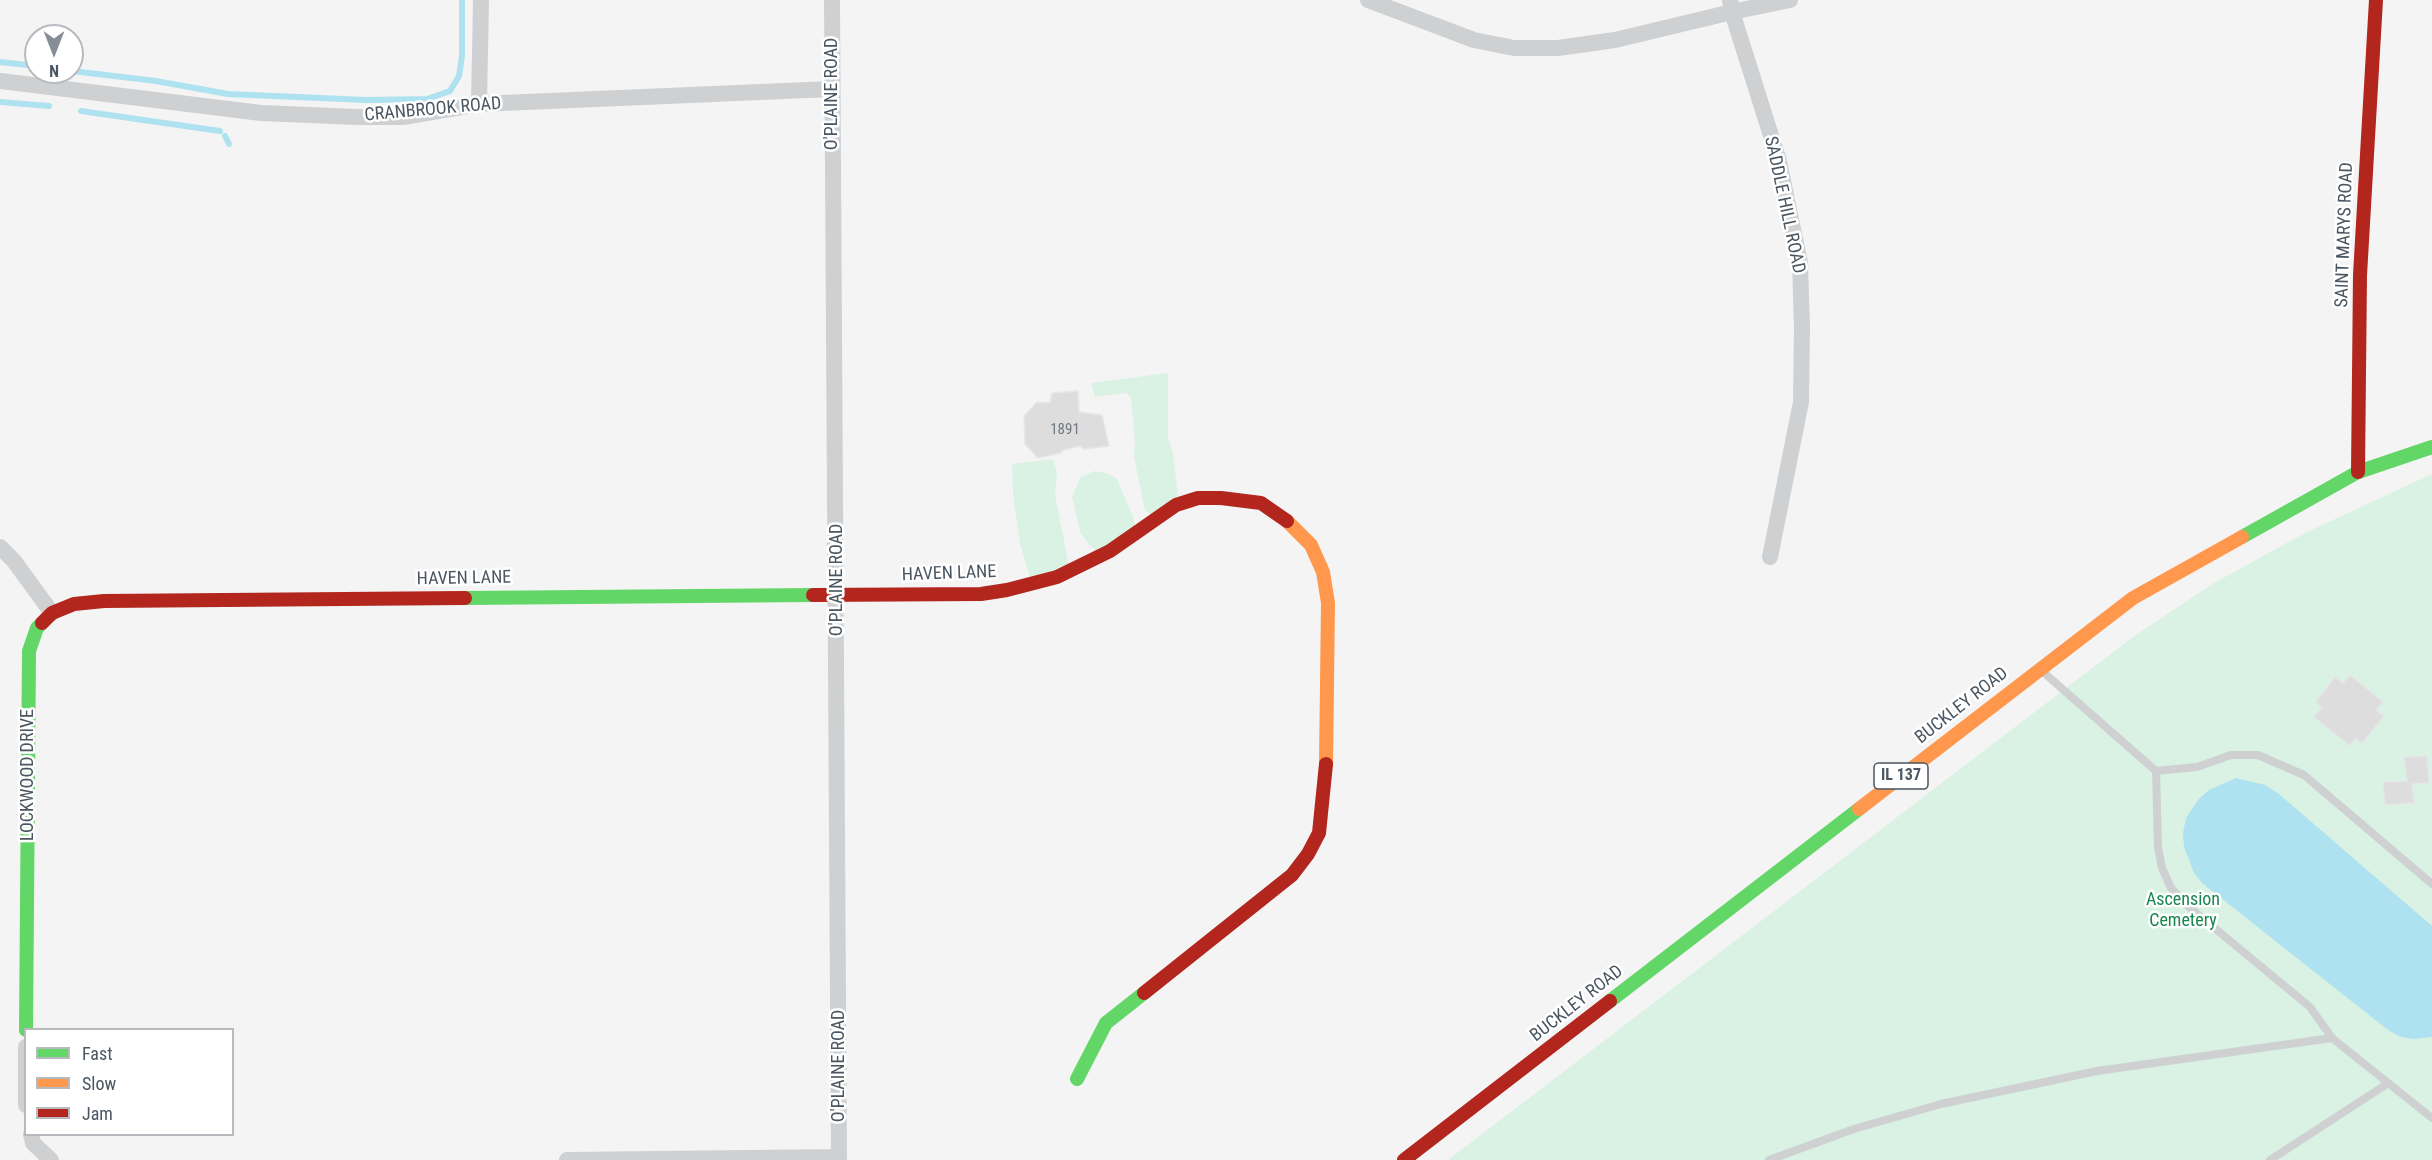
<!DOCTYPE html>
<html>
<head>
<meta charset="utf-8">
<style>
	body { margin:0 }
	#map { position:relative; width:2432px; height:1160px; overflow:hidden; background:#f4f4f4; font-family:"Roboto Condensed",sans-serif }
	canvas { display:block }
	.legend { position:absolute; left:24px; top:1028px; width:210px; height:108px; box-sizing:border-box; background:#fff; border:2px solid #b7bbc0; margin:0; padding:8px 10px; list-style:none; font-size:18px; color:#4a5661 }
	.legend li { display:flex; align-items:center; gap:12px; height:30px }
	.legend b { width:30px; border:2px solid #b7bbc0 }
	.north { position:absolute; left:24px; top:24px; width:60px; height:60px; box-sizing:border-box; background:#fff; border:2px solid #b7bbc0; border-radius:50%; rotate:180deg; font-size:16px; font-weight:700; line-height:24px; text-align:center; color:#4a5661 }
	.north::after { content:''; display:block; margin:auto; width:21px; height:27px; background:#868d94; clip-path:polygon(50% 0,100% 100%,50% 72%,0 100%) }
</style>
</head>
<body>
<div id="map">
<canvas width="2432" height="1160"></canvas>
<ul class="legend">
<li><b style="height:8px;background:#63d668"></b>Fast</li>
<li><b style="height:8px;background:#ff974d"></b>Slow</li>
<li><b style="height:8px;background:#b3261e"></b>Jam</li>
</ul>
<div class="north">N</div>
</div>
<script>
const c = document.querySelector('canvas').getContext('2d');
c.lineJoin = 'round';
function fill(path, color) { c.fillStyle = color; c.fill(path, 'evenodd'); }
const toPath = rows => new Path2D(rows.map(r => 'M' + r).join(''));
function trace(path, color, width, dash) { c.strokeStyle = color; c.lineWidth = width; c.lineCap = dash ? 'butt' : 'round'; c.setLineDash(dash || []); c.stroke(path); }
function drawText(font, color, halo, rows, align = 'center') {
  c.font = font + ' "Roboto Condensed",sans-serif'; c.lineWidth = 5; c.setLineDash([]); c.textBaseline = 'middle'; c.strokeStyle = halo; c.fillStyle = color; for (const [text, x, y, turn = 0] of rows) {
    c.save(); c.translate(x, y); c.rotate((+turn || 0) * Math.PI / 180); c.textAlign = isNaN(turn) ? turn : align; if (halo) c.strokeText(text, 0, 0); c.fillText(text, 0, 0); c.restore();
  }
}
fill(toPath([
	[1168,373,1168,437,1173,454,1179,505,1154,517,1145,510,1134,457,1135,442,1131,398,1126,393,1095,397,1091,383],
	[1053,459,1057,473,1055,495,1070,571,1032,584,1020,544,1013,494,1012,464],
	[1095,471,1109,474,1117,479,1134,519,1135,533,1101,555,1088,543,1080,532,1072,496,1081,477],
	[2432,474,2432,1160,1448,1160,2133,637,2214,583,2305,533]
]), '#d9f2e3');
fill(toPath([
	[2236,778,2265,785,2279,794,2432,926,2432,1037,2413,1039,2401,1037,2388,1030,2202,883,2194,873,2184,847,2183,833,2186,818,2198,800,2209,790]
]), '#aee2f0');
trace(toPath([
	[0,62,36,66],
	[72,71,156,81,228,94,366,100,427,99,450,91,459,76,462,56,462,0],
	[0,102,49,106],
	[81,111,220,131],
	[225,136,229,144]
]), '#aee2f0', 6);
const building = toPath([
	[1078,391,1079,412,1102,415,1109,446,1083,449,1081,446,1063,450,1061,453,1038,458,1025,444,1024,416,1037,402,1050,403,1052,393,1078,391],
	[2350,675,2383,702,2376,710,2384,716,2362,743,2355,738,2350,746,2314,717,2322,707,2316,702,2335,677,2343,683,2350,675],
	[2427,756,2429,783,2412,784,2414,803,2385,805,2383,782,2407,781,2404,757,2427,756]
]);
fill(building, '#ddddde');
trace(building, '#e5e6e7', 1.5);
trace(toPath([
	[2042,671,2156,771,2158,847,2162,868,2171,888,2189,907,2310,1007,2332,1038,2432,1118],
	[2156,771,2197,767,2231,755,2258,755,2304,775,2432,884],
	[1769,1160,1854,1129,1941,1104,2097,1071,2332,1038],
	[2270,1160,2387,1084]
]), '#ced0d2', 8);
trace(toPath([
	[832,0,839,1160],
	[1368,0,1474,40,1514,48,1558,48,1615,40,1732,12,1790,0],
	[1730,0,1732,12,1779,161,1800,263,1802,328,1801,402,1770,557],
	[0,81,261,113,357,117,403,117,479,104,831,89],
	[479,104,481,0],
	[0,547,14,561,52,613],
	[26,1047,26,1105],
	[31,1134,33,1143,51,1160],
	[567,1160,839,1157]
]), '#ced0d2', 16);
trace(toPath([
	[2242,537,2358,472,2432,447],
	[465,598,813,595],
	[1610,1001,1859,809],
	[26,1030,29,651,37,628,42,623],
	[1077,1079,1106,1023,1144,993]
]), '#63d668', 14);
trace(toPath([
	[1287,521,1311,545,1323,572,1328,603,1326,764],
	[1859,809,2133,598,2242,537]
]), '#ff974d', 14);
trace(toPath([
	[2358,472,2360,275,2376,0],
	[813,595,981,594,1007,590,1057,577,1110,551,1176,505,1198,498,1221,498,1261,503,1287,521],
	[42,623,52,613,74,604,104,601,465,598],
	[1144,993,1292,875,1308,854,1319,833,1326,764],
	[1404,1160,1610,1001]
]), '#b3261e', 14);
drawText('15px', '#707881', null, [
	["1891",1065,430]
]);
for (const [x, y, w] of [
	[1901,776,54]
]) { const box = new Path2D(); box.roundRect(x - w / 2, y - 13, w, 26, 4.5); c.fillStyle = '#fff'; c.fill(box); trace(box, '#4a5661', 1.5); }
drawText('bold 16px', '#4a5661', null, [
	["IL 137",1901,776]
]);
drawText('18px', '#4a5661', '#fff', [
	["O'PLAINE ROAD",832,94,-90],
	["CRANBROOK ROAD",433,110,-5],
	["SADDLE HILL ROAD",1784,205,78],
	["SAINT MARYS ROAD",2345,235,-88],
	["HAVEN LANE",949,574,-2],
	["HAVEN LANE",464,579,-1],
	["O'PLAINE ROAD",837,580,-90],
	["BUCKLEY ROAD",1962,706,-38],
	["LOCKWOOD DRIVE",28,775,-90],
	["BUCKLEY ROAD",1577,1004,-38],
	["O'PLAINE ROAD",839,1066,-90]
]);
drawText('18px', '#17864f', '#fff', [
	["Ascension",2183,900],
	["Cemetery",2183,921]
]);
</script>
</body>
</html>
